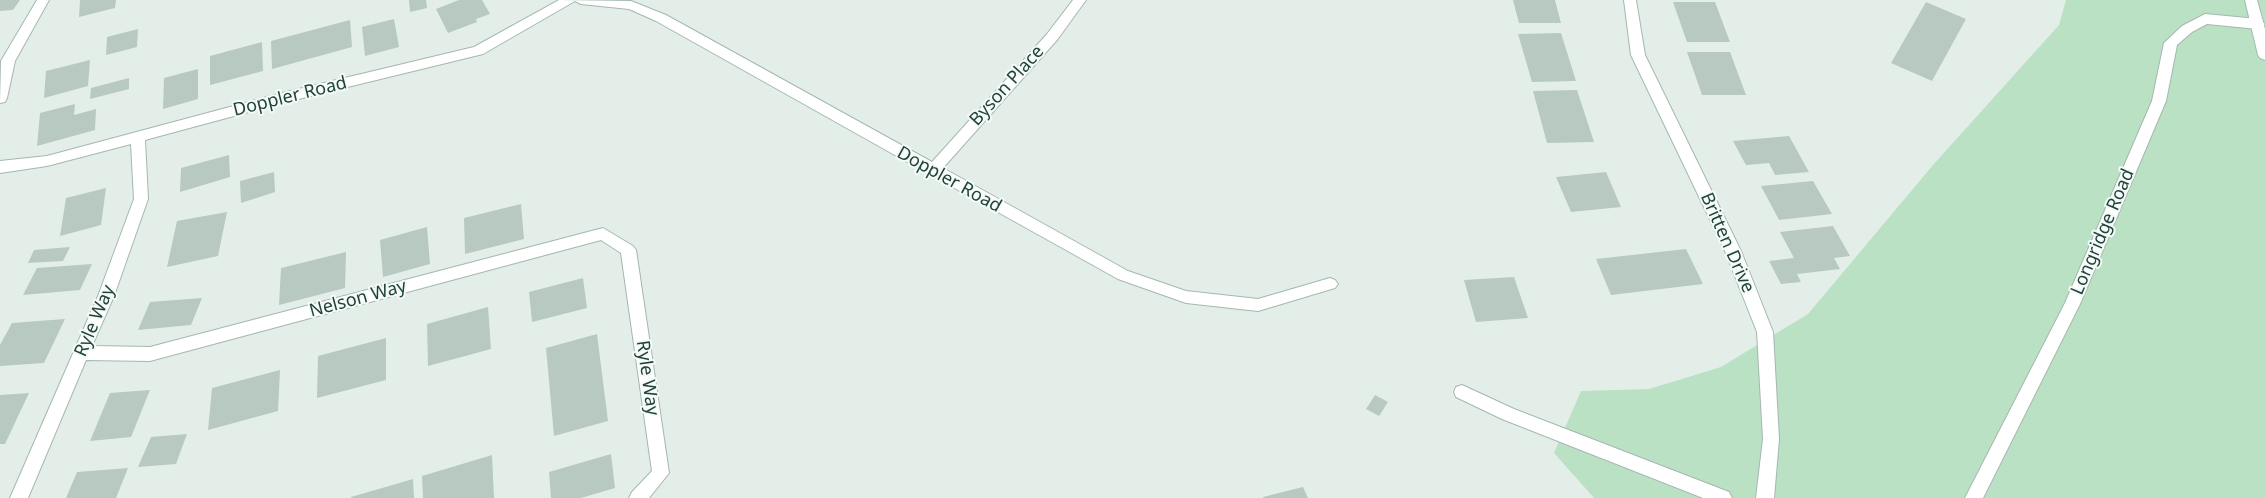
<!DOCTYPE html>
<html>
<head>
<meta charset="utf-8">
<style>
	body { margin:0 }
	canvas { display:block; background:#e3eee9 }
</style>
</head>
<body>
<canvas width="2265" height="498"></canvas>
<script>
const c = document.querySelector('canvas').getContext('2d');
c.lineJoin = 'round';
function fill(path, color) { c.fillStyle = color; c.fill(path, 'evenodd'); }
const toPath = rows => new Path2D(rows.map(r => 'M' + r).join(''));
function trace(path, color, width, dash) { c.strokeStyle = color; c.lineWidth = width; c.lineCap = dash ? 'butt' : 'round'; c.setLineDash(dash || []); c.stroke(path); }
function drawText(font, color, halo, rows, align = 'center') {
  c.font = font + ' "Noto Sans",sans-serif'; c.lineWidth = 4; c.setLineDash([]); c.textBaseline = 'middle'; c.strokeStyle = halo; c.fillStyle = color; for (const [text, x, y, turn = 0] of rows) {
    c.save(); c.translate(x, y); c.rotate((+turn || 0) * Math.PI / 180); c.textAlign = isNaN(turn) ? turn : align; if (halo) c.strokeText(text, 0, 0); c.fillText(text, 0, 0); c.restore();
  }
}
fill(toPath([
	[2066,0,2265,0,2265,498,1594,498,1554,453,1581,391,1649,389,1721,367,1808,314,1933,165,2059,25]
]), '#bbe1c5');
fill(toPath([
	[0,0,20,0,13,10,0,11],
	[80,0,116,0,115,8,79,17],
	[409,0,426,0,427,8,410,12],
	[459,0,482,0,490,14,476,19,477,22,448,33,436,9],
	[1513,0,1555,0,1561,23,1519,23],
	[1673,2,1715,2,1730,42,1687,42],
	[1926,2,1966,19,1932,81,1891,63],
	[394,19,399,47,365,56,362,27],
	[350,20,352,47,272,69,271,41],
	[138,29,137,47,106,55,107,37],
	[1561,33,1576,81,1532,82,1518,34],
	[262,42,263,71,210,85,210,56],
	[1687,52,1730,52,1746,95,1702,95],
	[90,60,88,86,44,98,46,71],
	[198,69,198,99,163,109,164,78],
	[129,78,129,89,90,99,91,88],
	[1577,90,1594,142,1547,143,1533,91],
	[75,104,74,115,96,109,95,130,37,146,40,113],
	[1789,136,1809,172,1775,175,1769,163,1746,165,1733,141],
	[229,155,230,177,180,192,181,168],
	[274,172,275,192,241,203,240,181],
	[1606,172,1621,207,1571,212,1556,177],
	[1813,181,1832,214,1779,220,1761,186],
	[106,188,101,225,60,236,66,198],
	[521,204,524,239,465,254,464,218],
	[227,212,218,256,167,267,177,221],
	[1833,226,1850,256,1834,258,1840,269,1797,274,1801,282,1781,284,1769,261,1794,258,1780,232],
	[427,227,430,264,383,277,380,240],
	[70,247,63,261,28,263,34,250],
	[1686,249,1703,284,1611,295,1596,259],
	[346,252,345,288,279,305,281,268],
	[92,264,80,290,23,295,37,268],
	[1514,277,1528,318,1476,322,1464,280],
	[583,278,587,308,532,322,529,292],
	[202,298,191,325,138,330,150,302],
	[488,307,491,349,428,366,427,324],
	[65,319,44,363,0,366,0,345,12,323],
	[597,334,608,421,554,436,546,348],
	[386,338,386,380,317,398,318,356],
	[280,370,278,411,208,430,212,388],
	[150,390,131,437,90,441,110,393],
	[29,393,5,444,0,444,0,395],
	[1375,395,1388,402,1379,416,1366,409],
	[187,434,176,464,138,467,151,437],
	[611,454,615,488,581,498,551,498,549,472],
	[492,455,494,498,423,498,422,476],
	[128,468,116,498,66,498,77,472],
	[413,479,414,498,351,498,351,497],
	[1303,487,1308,498,1263,498,1263,497]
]), '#b8c9c2');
const service = toPath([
	[1462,385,1514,409,1729,492,1732,498,1703,498,1502,419,1456,397,1454,392,1456,387,1462,385]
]);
const minor = toPath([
	[37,0,49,0,15,61,7,98,5,102,0,103,1,61,37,0],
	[559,0,631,1,666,15,932,162,1047,34,1073,0,1086,0,1057,40,943,168,1128,271,1186,291,1258,299,1330,278,1335,280,1338,284,1335,288,1258,311,1186,303,1118,279,933,176,927,175,925,172,656,21,629,9,581,4,575,1,483,54,282,103,145,140,148,199,114,296,92,346,150,347,603,228,633,246,636,250,669,473,649,498,629,498,632,492,652,471,621,253,601,240,150,361,86,360,28,498,10,498,98,296,134,199,131,144,47,166,0,173,0,161,47,156,282,93,474,47,559,0],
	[1624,0,1636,0,1645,55,1741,251,1773,332,1779,439,1774,498,1756,498,1763,439,1757,332,1725,251,1631,55,1624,0]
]);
const tertiary = toPath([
	[2205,14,2258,19,2265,24,2258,29,2207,24,2192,32,2177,45,2166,101,2080,304,1983,498,1965,498,2065,303,2152,101,2164,43,2182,26,2205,14]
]);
const secondary = toPath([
	[2245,0,2257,0,2265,29,2265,60,2260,58,2258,55,2245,0]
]);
trace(service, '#a5b7b1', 2);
trace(minor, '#a5b7b1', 2);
trace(tertiary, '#a5b7b1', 2);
trace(secondary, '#a1bbb2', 2);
fill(service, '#fff');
fill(minor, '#fff');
fill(tertiary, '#fff');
fill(secondary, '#fff');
drawText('18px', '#214239', '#f4faf7', [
	["Byson Place",1007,86,-48],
	["Doppler Road",290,97,-14],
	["Doppler Road",949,180,29],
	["Longridge Road",2103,232,-67],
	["Britten Drive",1727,243,66],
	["Nelson Way",358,299,-15],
	["Ryle Way",95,321,-67],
	["Ryle Way",647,378,82]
]);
</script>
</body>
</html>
